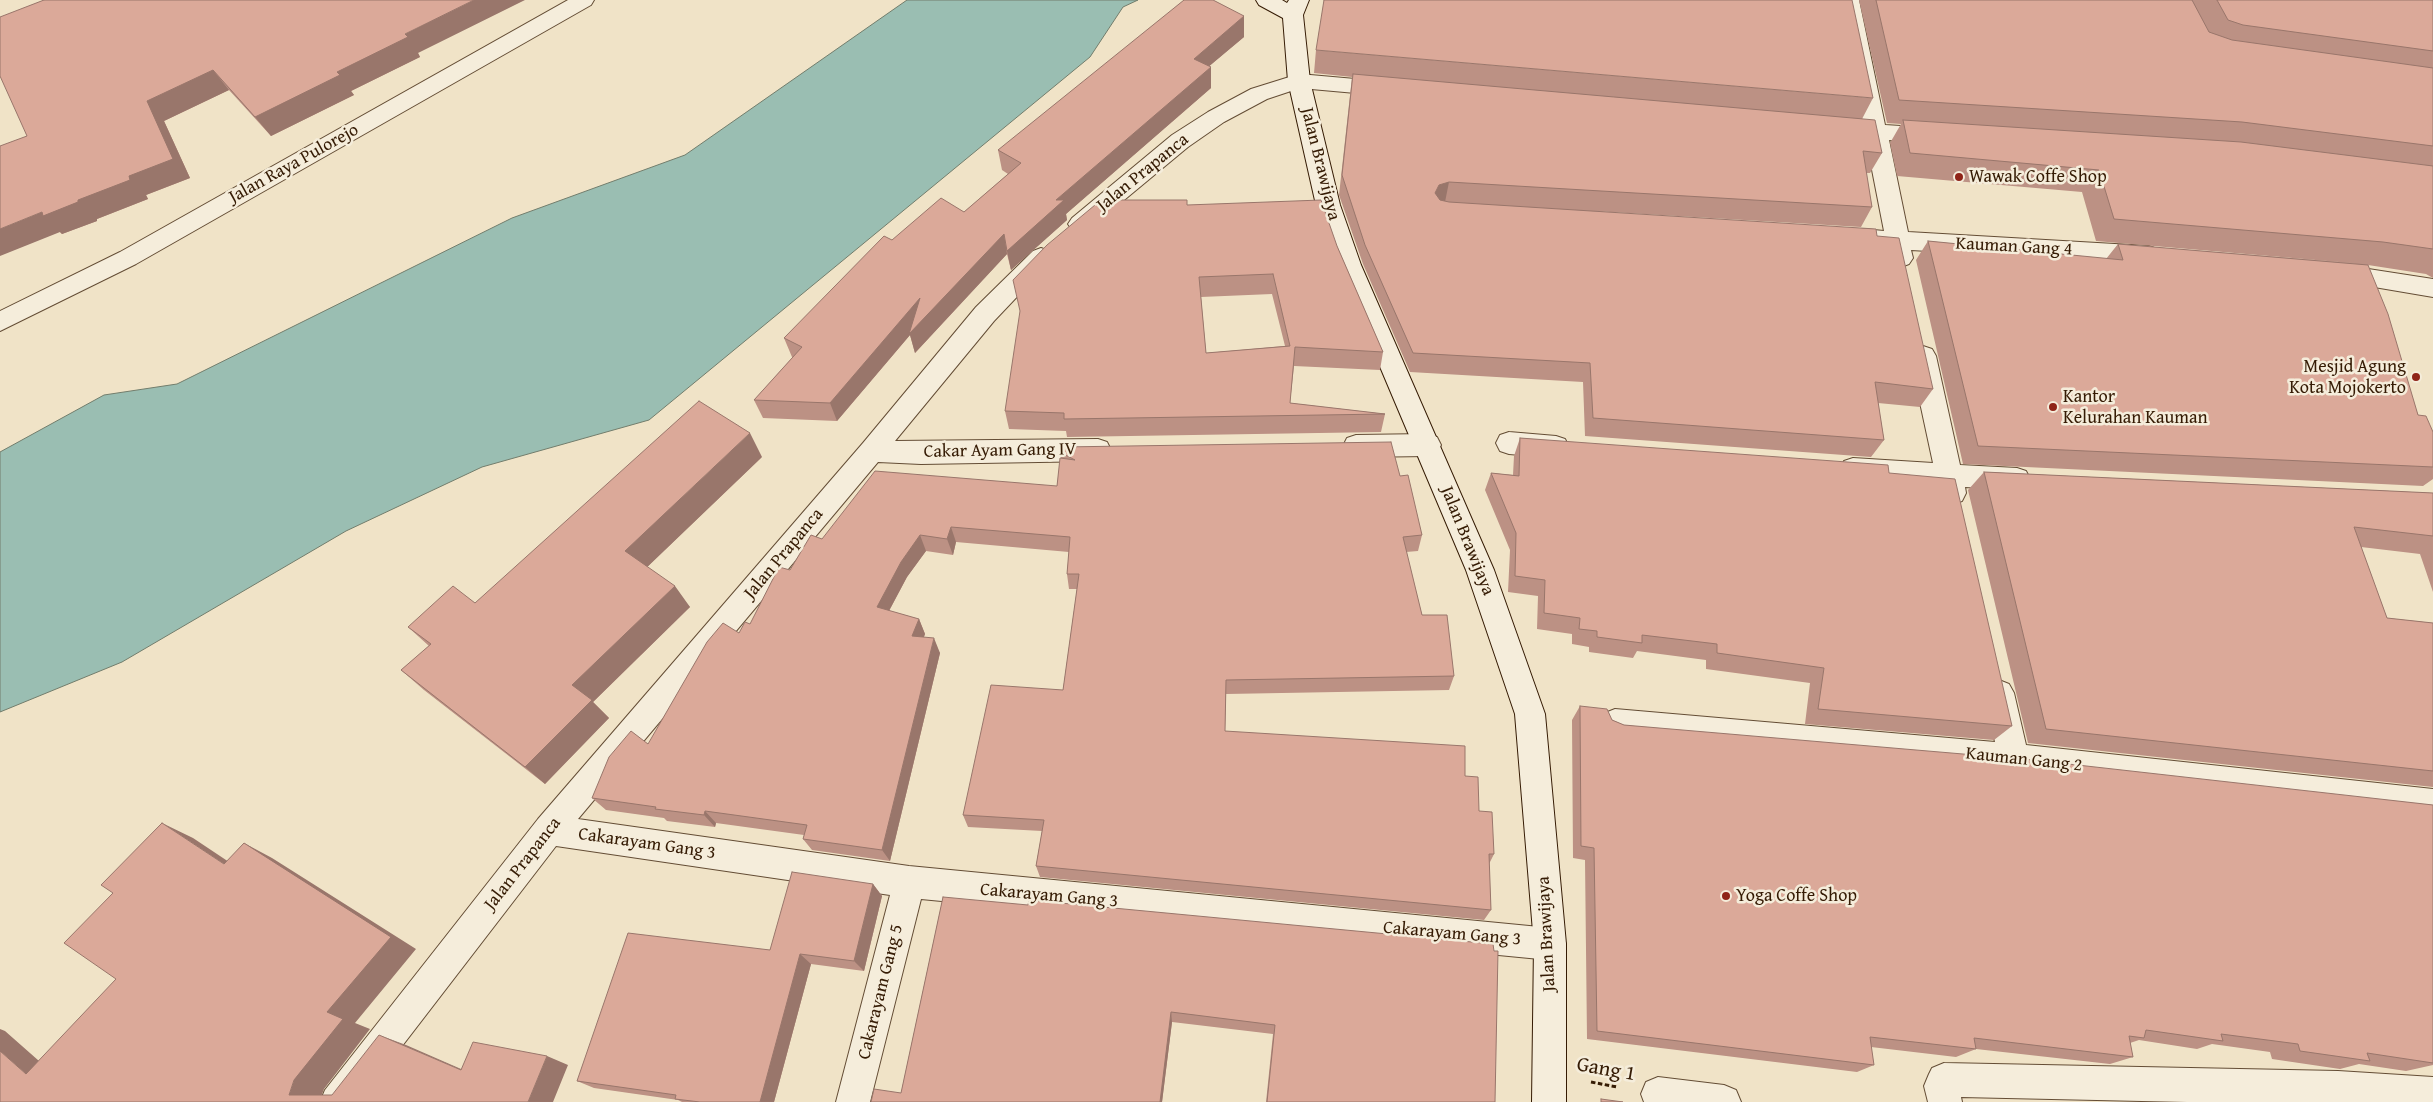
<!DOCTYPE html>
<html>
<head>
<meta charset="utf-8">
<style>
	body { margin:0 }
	canvas { display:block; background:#f0e3c7 }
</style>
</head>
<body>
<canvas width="2433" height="1102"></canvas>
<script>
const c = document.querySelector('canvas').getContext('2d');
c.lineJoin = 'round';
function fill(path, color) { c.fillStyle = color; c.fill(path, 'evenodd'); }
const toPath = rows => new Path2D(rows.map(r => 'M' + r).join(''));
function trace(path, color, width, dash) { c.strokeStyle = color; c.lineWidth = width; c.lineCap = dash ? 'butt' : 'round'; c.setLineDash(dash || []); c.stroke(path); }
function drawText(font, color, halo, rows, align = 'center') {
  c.font = font + ' "Gentium Book Plus",serif'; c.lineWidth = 5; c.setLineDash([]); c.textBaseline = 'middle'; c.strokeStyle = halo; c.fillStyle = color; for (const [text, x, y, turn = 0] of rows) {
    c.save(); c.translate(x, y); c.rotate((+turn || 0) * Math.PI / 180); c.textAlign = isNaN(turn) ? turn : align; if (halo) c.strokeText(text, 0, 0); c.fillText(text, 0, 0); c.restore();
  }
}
const water = toPath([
	[907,0,1138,0,1123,7,1090,57,649,420,482,467,346,531,122,662,0,712,0,452,104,395,177,384,512,218,685,155,907,0]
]);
fill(water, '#9abeb2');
trace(water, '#727d6c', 1);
const minor = toPath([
	[1839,0,1859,0,1885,125,1932,128,1940,131,1943,136,1940,141,1932,144,1889,140,1908,232,2149,246,2157,249,2161,255,2157,261,2149,264,1911,250,1913,258,1909,264,1901,267,1893,264,1887,248,1855,244,1851,238,1855,232,1863,229,1884,231,1866,139,1840,137,1832,134,1829,129,1832,124,1840,121,1863,123,1839,0],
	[1299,74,1389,82,1397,84,1400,89,1397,94,1389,96,1300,88,1267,99,1224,122,1188,147,1088,230,1080,233,1072,230,1068,224,1072,218,1172,135,1208,112,1251,89,1299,74],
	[1041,248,1049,251,1053,257,1049,263,994,321,895,441,1098,439,1107,442,1111,450,1107,458,1098,461,921,464,878,462,578,819,909,866,1550,928,1561,933,1566,944,1561,955,1550,960,921,899,870,1102,836,1102,890,895,556,846,359,1102,320,1102,325,1090,538,819,863,443,976,307,1033,251,1041,248],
	[2336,264,2433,279,2433,297,2327,279,2324,273,2327,267,2336,264],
	[1923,346,1932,349,1936,356,1960,465,2017,468,2026,471,2030,479,2026,487,2017,490,1965,487,1966,493,1962,501,1953,504,1944,501,1938,485,1853,480,1844,477,1840,469,1844,461,1853,458,1933,463,1910,356,1914,349,1923,346],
	[1509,432,1556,436,1565,439,1569,447,1565,455,1556,458,1509,454,1500,451,1496,443,1500,435,1509,432],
	[1428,434,1437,437,1441,445,1437,453,1428,456,1356,457,1347,454,1343,446,1347,438,1356,435,1428,434],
	[1999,680,2009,684,2014,693,2026,745,2433,789,2433,819,2014,772,1615,737,1605,733,1600,723,1605,713,1615,709,1995,742,1984,693,1989,684,1999,680],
	[1944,1063,2338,1071,2433,1077,2433,1102,2187,1102,1961,1097,1962,1102,1928,1102,1924,1086,1929,1074,1932,1068,1944,1063],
	[1658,1077,1724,1085,1736,1090,1741,1102,1644,1102,1641,1094,1646,1082,1658,1077]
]);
const tertiary = toPath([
	[568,0,594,0,591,5,136,264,0,331,0,311,120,252,568,0]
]);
const secondary = toPath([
	[1256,0,1282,0,1287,3,1289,0,1309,0,1303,15,1310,81,1340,205,1361,265,1494,570,1545,714,1566,944,1566,1102,1532,1102,1534,944,1515,714,1466,570,1337,265,1316,205,1288,81,1283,18,1259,5,1256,0]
]);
trace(minor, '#644d35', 2);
trace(tertiary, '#644d35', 2);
trace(secondary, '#351b04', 2);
trace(toPath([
	[1591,1082,1617,1087]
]), '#351b04', 3, [4.5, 2.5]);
fill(minor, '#f5eddb');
fill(tertiary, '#f5eddb');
fill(secondary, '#f5eddb');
fill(toPath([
	[44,0,418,53,420,57,351,91,354,95,271,136,229,90,164,121,190,178,146,195,148,199,97,219,97,221,62,234,60,232,27,136],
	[1859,0,2433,0,2433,278,2426,274,2368,265,2418,415,2433,432,2433,479,2423,486,1963,464,1916,260,1928,241,2106,259,2118,244,2362,264,2096,241,2082,192,1897,176,1890,143,1901,124,1887,123],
	[1244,16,1244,37,1209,66,1211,88,1066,214,1067,220,1011,270,1007,254,915,353,910,335,837,421,763,418,754,400,793,357,792,357,784,338,892,240,964,212,1008,174,1002,170,998,150],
	[1316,50,1873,98,1862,119,1882,153,1870,173,1866,173,1872,207,1861,227,1594,211,1877,236,1933,389,1920,407,1878,403,1884,440,1871,457,1585,436,1583,382,1410,372,1363,264,1339,195,1352,77,1314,73],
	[1187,205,1337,246,1383,352,1380,370,1294,366,1290,403,1385,414,1381,432,1067,437,1066,431,1009,429,1005,411],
	[1272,294,1285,346,1206,353,1201,297],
	[1520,438,1889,473,2012,726,1994,740,1805,724,1810,683,1706,669,1706,660,1637,651,1633,658,1589,652,1589,647,1572,644,1572,634,1537,629,1538,596,1508,592,1510,550,1485,490,1491,473,1513,475,1514,456],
	[1060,452,1400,476,1422,535,1418,551,1406,552,1422,615,1454,676,1449,690,1226,694,1225,731,1465,776,1479,811,1494,854,1489,864,1491,910,1484,920,1040,877,1036,866,1042,831,968,827,963,815,1063,690,1077,589,1069,589,1067,574,1069,552,956,542,953,555,926,551,907,577,889,611,919,619,925,634,924,637,940,653,890,861,812,850,803,839,804,835,716,823,715,827,667,821,664,818,606,810,592,798,648,744,739,633,750,624,790,570,822,539,1057,486,1061,458],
	[762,457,647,567,690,607,593,702,609,718,545,784,424,690,401,670,429,646,408,627,475,603],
	[1984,472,2433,493,2433,592,2420,554,2361,547,2387,618,2433,623,2433,787,2028,743,1968,490],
	[1580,706,1624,725,2433,805,2433,1065,2406,1071,2359,1064,2340,1069,2272,1059,2270,1052,2212,1044,2197,1049,2139,1040,2130,1043,2133,1057,2110,1064,1976,1049,1956,1057,1871,1047,1874,1065,1857,1072,1587,1039,1585,860,1573,858,1572,720],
	[873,884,882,896,864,971,811,964,774,1102,682,1102,678,1100,594,1088,577,1081],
	[943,897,1495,1102,1266,1102,1273,1034,1172,1022,1162,1102,871,1102,901,1093]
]), '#bc9184');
fill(toPath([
	[474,0,525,0,418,53,420,57,351,91,354,95,271,136,255,117,405,34],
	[1244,16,1244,37,1194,79,1194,59],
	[1211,67,1211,88,1066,214,1067,220,1011,270,1007,251,1056,200],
	[213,70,229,90,164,121,190,178,146,195,148,199,97,219,97,221,62,234,60,232,0,256,0,229,42,212,78,200,129,176,147,101],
	[1449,182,1445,202,1435,205,1435,193,1439,185],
	[1004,234,1007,254,915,353,910,335,837,421,830,403,920,298],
	[750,433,762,457,641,573,625,551],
	[951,527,956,542,953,555,947,539],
	[920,535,926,551,907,577,883,622,877,607,901,562],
	[675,586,690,607,593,702,609,718,545,784,525,767,572,685],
	[919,619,925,634,918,650,912,636],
	[934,638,940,653,890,861,882,850],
	[705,811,716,823,715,827,704,815],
	[162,823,193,838,253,878,224,864],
	[244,843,272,858,416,949,355,1023,370,1029,324,1089,319,1102,289,1095,294,1080,327,1012],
	[873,884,882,896,864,971,854,961],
	[800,954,811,964,774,1102,760,1102],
	[1171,1012,1172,1022,1162,1102,1160,1102],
	[0,1029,5,1031,64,1083,26,1074,0,1051],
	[379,1035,406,1045,484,1079,461,1070],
	[547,1056,568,1065,553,1102,528,1102]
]), '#99766b');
const building = toPath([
	[44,0,474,0,405,34,408,37,337,72,340,75,255,117,213,70,147,101,173,159,129,176,130,180,78,200,78,202,43,216,42,212,0,229,0,146,27,136,0,76,0,17,44,0],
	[1184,0,1213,0,1244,16,1194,59,1211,67,1056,200,1064,200,1007,251,1004,234,909,334,920,298,830,403,754,400,802,347,784,338,884,236,892,240,941,198,964,212,1021,163,998,150,1184,0],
	[1324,0,1852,0,1873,98,1316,50,1324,0],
	[1876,0,2192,0,2209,32,2232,40,2433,68,2433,146,2242,122,1899,100,1876,0],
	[2217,0,2433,0,2433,51,2243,25,2228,20,2217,0],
	[1353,74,1875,120,1882,153,1863,151,1872,207,1449,182,1439,185,1435,193,1440,200,1449,202,1876,229,1877,236,1899,238,1933,389,1875,382,1884,440,1593,418,1590,363,1413,353,1365,245,1342,175,1353,74],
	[1903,120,2241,142,2433,166,2433,249,2383,242,2114,219,2099,170,1910,153,1903,120],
	[1101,200,1187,200,1187,205,1321,200,1337,246,1383,352,1295,347,1290,403,1385,414,1064,419,1064,413,1005,411,1020,311,1013,280,1047,245,1101,200],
	[1273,274,1290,346,1206,353,1199,277,1273,274],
	[1928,241,2123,260,2118,244,2368,265,2388,314,2418,415,2426,416,2433,432,2433,467,1978,446,1928,241],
	[699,401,750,433,625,551,675,586,572,685,592,700,525,767,401,670,431,644,408,627,453,586,475,603,699,401],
	[1520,438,1888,465,1889,473,1955,479,2012,726,1818,709,1824,668,1717,653,1717,644,1642,635,1642,643,1597,637,1597,631,1579,629,1580,618,1544,613,1545,580,1515,576,1516,533,1491,473,1519,476,1520,438],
	[1391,442,1400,476,1408,475,1422,535,1403,537,1422,615,1447,615,1454,676,1226,680,1225,731,1465,746,1465,776,1478,777,1479,811,1492,812,1494,854,1489,854,1491,910,1036,866,1044,820,963,815,991,685,1063,690,1079,574,1067,574,1070,537,951,527,947,539,920,535,901,562,877,607,919,619,912,636,934,638,882,850,803,839,807,825,705,811,704,815,655,809,656,807,592,798,609,757,631,731,648,744,707,642,723,623,739,633,745,622,750,624,779,567,790,570,811,535,822,539,875,471,1057,486,1060,458,1075,460,1060,452,1061,447,1391,442],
	[1984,472,2433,493,2433,536,2354,527,2387,618,2433,623,2433,771,2046,729,1984,472],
	[1580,706,1607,709,1612,720,1624,725,2033,760,2433,805,2433,1063,2367,1053,2370,1061,2300,1051,2298,1044,2221,1034,2223,1041,2146,1030,2144,1038,2129,1036,2133,1057,1974,1038,1976,1049,1870,1037,1874,1065,1597,1031,1594,848,1581,846,1580,706],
	[162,823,224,864,244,843,391,937,327,1012,343,1019,294,1080,289,1095,332,1095,379,1035,461,1070,473,1042,547,1056,528,1102,0,1102,0,1051,26,1074,116,979,64,943,113,893,101,885,162,823],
	[792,872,873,884,854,961,800,954,760,1102,700,1102,675,1099,676,1095,577,1081,628,933,770,950,792,872],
	[943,897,1028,905,1029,900,1493,944,1494,951,1498,951,1495,1102,1267,1102,1275,1025,1171,1012,1160,1102,871,1102,874,1089,901,1093,943,897],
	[1601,1099,1623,1102,1601,1102,1601,1099]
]);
fill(building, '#dba999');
trace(building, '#99766b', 1);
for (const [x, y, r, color] of [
	[1959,177,5,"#8f2418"],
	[2416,377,5,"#8f2418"],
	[2053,407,5,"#8f2418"],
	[1726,896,5,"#8f2418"]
]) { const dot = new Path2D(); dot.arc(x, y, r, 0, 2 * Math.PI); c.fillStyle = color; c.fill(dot); trace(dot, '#f5eddb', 2); }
drawText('18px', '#351b04', '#f5eddb', [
	["Jalan Raya Pulorejo",294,164,-29],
	["Jalan Brawijaya",1320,164,76],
	["Jalan Prapanca",1143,173,-39],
	["Kauman Gang 4",2014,247,3],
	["Cakar Ayam Gang IV",1000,451,-1],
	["Jalan Brawijaya",1467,541,68],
	["Jalan Prapanca",784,554,-50],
	["Kauman Gang 2",2024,760,6],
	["Cakarayam Gang 3",647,844,8],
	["Jalan Prapanca",523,864,-52],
	["Cakarayam Gang 3",1049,896,5],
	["Cakarayam Gang 3",1452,934,5],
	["Jalan Brawijaya",1547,934,-93],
	["Cakarayam Gang 5",881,992,-76]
]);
drawText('18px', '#351b04', '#f5eddb', [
	["Wawak Coffe Shop",1969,177],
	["Mesjid Agung",2406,367,"right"],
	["Kota Mojokerto",2406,388,"right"],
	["Kantor",2063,397],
	["Kelurahan Kauman",2063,418],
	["Yoga Coffe Shop",1736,896]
], 'left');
drawText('21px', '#351b04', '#f5eddb', [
	["Gang 1",1606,1070,10]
]);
</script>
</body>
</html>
